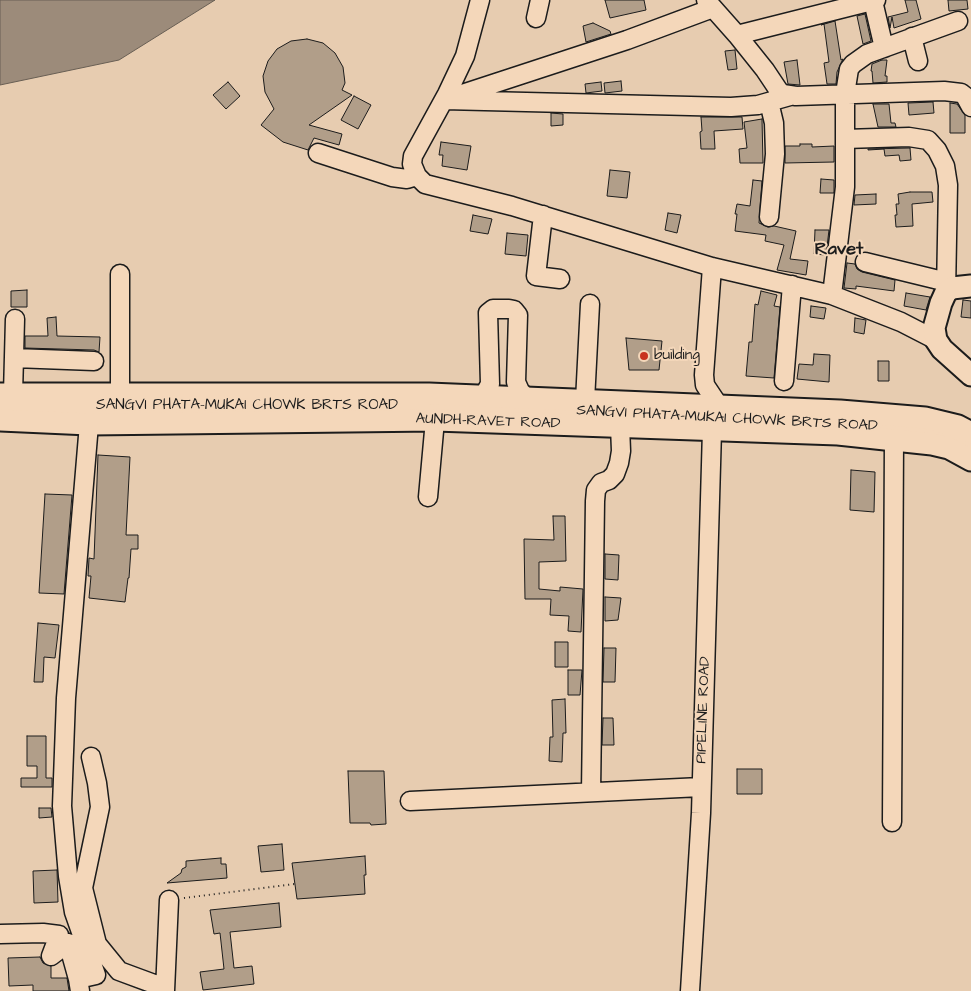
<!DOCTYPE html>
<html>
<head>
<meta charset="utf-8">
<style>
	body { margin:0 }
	canvas { display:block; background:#e7ccb0 }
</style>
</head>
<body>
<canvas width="971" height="991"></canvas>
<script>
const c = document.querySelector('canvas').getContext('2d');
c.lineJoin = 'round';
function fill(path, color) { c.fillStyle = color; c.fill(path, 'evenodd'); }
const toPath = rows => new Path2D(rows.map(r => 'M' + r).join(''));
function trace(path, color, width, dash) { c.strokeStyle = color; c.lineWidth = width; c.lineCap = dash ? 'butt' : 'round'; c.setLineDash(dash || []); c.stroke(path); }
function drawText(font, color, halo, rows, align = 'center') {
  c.font = font + ' "Architects Daughter",sans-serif'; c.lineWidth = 4; c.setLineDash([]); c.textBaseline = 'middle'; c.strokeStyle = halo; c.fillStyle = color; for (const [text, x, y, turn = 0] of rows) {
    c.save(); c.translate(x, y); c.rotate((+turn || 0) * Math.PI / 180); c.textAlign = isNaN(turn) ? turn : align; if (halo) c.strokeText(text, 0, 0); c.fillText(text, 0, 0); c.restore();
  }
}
const water = toPath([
	[0,0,215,0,119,60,0,85,0,0]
]);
fill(water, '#9c8b7a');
trace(water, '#695f54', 1);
const building = toPath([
	[605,0,644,0,646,10,610,18,605,0],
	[905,0,916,0,921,19,894,28,892,17,890,28,888,17,908,12,905,0],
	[948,0,967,0,968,9,949,11,948,0],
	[865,14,871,41,863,44,857,16,865,14],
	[835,21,841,60,843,59,837,72,836,84,827,84,824,63,829,62,824,24,821,25,835,21],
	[593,23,610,31,611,34,586,42,583,26,593,23],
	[307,39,323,43,335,53,343,67,345,83,342,90,352,95,309,125,342,134,339,145,314,138,308,150,283,142,261,125,274,109,265,92,263,76,268,61,277,49,291,41,307,39],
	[735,50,737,69,728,70,725,51,735,50],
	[797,60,800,85,788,84,784,62,797,60],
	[882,60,887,60,885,76,887,76,887,82,873,83,872,71,871,71,872,64,882,60],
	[621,81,622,91,605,93,604,83,621,81],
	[228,82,240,96,226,109,213,95,228,82],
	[601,82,602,91,586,93,585,84,601,82],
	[354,96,371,105,358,129,341,120,354,96],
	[933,102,934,113,909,115,908,103,933,102],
	[950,103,957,104,965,115,965,133,950,133,950,103],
	[873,104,889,104,891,123,895,123,896,127,878,127,873,104],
	[551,113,563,114,563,125,551,126,551,113],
	[701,117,742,117,743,129,714,131,715,149,701,149,700,132,702,131,701,117],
	[762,119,763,163,740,163,739,149,747,148,744,122,762,119],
	[441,142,471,146,467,170,442,166,443,155,439,155,441,142],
	[800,144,812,144,812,147,834,146,834,162,785,163,785,146,800,146,800,144],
	[910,148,911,160,900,161,899,155,885,156,884,149,868,150,868,149,910,148],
	[610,170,630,172,627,198,607,196,610,170],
	[821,179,834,180,834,193,820,193,821,179],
	[753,180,762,181,759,223,768,227,774,226,796,231,790,259,808,261,806,275,777,270,784,245,765,241,766,235,735,231,737,214,735,214,737,204,750,206,753,180],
	[910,192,932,192,933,202,912,204,913,226,896,227,895,215,897,215,896,204,899,204,898,194,910,192],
	[876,194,876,204,854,205,855,195,876,194],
	[668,213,681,215,677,233,665,230,668,213],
	[473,215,492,219,488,234,470,231,473,215],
	[815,230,829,230,826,255,814,254,815,230],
	[507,233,528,235,526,256,505,254,507,233],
	[847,263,855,264,857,269,862,272,895,280,894,291,856,286,856,289,844,288,847,263],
	[27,290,27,307,11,307,11,291,27,290],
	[761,291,777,295,774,306,780,307,774,378,746,376,749,342,752,342,755,304,758,305,761,291],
	[906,293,930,297,926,310,904,306,906,293],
	[963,300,971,301,971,318,961,317,963,300],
	[811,306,826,308,824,319,810,317,811,306],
	[56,317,57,336,100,337,99,352,94,350,25,348,25,336,48,336,47,318,56,317],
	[855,318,866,320,864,334,854,332,855,318],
	[626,338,662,341,659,370,629,370,626,338],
	[814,354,830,355,829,382,797,379,799,364,813,365,814,354],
	[878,361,889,361,889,381,878,381,878,361],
	[98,455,130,457,126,535,138,535,138,549,131,549,129,578,128,578,125,602,89,598,91,576,88,576,89,558,94,559,98,455],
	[851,470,875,472,874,512,850,510,851,470],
	[45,494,72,495,64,594,39,593,45,494],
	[553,516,565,516,566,561,539,562,539,589,560,591,560,587,583,589,581,632,568,631,569,616,550,615,551,599,525,599,524,539,554,540,553,516],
	[605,554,619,555,618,580,605,579,605,554],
	[605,597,621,598,618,620,605,621,605,597],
	[38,623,59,625,55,658,44,657,43,682,34,682,38,623],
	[555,642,568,642,568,667,555,667,555,642],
	[604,648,616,648,615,682,603,682,604,648],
	[568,670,582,670,580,695,568,695,568,670],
	[565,699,566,733,563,733,562,762,549,761,550,737,553,737,552,700,565,699],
	[603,718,613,718,614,745,602,745,603,718],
	[27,736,46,736,46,778,52,778,52,787,21,787,21,778,37,778,37,766,27,766,27,736],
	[737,769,762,769,762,794,737,794,737,769],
	[348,771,384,771,386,824,371,825,370,823,350,823,348,771],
	[39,808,51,808,52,817,39,818,39,808],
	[282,844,284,870,261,872,258,846,282,844],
	[365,856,366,875,364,875,365,894,297,899,292,863,365,856],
	[221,858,221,864,226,864,227,878,167,883,181,873,182,869,186,867,186,861,221,858],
	[57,870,58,902,34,903,33,871,57,870],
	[279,903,281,927,230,932,234,968,252,966,254,984,203,990,200,972,224,969,220,933,214,934,210,910,279,903],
	[40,957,43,963,51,966,51,978,67,978,69,991,33,991,33,985,9,986,8,958,40,957]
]);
fill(building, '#b19e89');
trace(building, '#1c1c1c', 1);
const minor = toPath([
	[480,0,465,56,447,94,413,156,412,164,417,176,425,184,512,206,712,267,832,295,901,322,936,340],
	[706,0,737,35,765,70,779,91,783,94,796,96,944,91,961,93,965,96,971,107],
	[873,1,884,48],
	[536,18,540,0],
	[737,35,876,0],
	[912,37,918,61],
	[456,96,627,40,713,8],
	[444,100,731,107,758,105,790,96],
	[769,102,774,123,775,154,769,217],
	[845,139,909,137,928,140,937,150,945,166,948,185,946,292],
	[318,153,392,177,407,179,417,176],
	[543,215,536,276,560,279],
	[865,262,947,282],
	[712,267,704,375,705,385,719,406],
	[120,274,120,394],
	[832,295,845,187,845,94,849,69,853,64,867,54,958,21],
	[14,358,94,361],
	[784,381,792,285],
	[13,394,15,319],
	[483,397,490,384,488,313,493,309,509,309,514,310,518,315,516,382,520,391,528,399],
	[585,401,590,304],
	[0,406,429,406,839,423,935,432,953,437,971,446],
	[428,497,435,420],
	[91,757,97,783,100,807,83,888,97,944,119,971,165,988],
	[591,792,595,501,596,490,601,483,609,480,615,474,619,463,621,451,620,426],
	[410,801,701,787],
	[892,822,894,439],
	[0,934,43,933,59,935,51,956,68,943,78,979],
	[80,991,78,979,96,975,74,912,68,876,62,806,66,698,89,424],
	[165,991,169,900],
	[690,991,701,813,712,430]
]);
const major = toPath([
	[971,286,952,288,946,292,941,303,934,328,936,340,942,349,971,375],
	[0,394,429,394,840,411,925,418,958,426,971,433],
	[0,420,89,424,435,420,838,434,932,444,949,448,971,460]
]);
trace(minor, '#1c1c1c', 21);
trace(major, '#1c1c1c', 25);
trace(toPath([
	[184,898,295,884]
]), '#1c1c1c', 2, [1, 4]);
trace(minor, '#f4d7ba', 18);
trace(major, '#f4d7ba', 21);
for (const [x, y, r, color] of [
	[644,356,5,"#c8321e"]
]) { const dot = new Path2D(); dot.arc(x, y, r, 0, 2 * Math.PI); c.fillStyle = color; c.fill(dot); trace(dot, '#f4d7ba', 2); }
drawText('15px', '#1c1c1c', '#f4d7ba', [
	["building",654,356]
], 'left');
drawText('15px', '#1c1c1c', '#f4d7ba', [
	["SANGVI PHATA-MUKAI CHOWK BRTS ROAD",247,406],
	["SANGVI PHATA-MUKAI CHOWK BRTS ROAD",727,419,3],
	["AUNDH-RAVET ROAD",488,422,2],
	["PIPELINE ROAD",704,710,-88]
]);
drawText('bold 18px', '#1c1c1c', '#f4d7ba', [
	["Ravet",839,250]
]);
</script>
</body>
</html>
